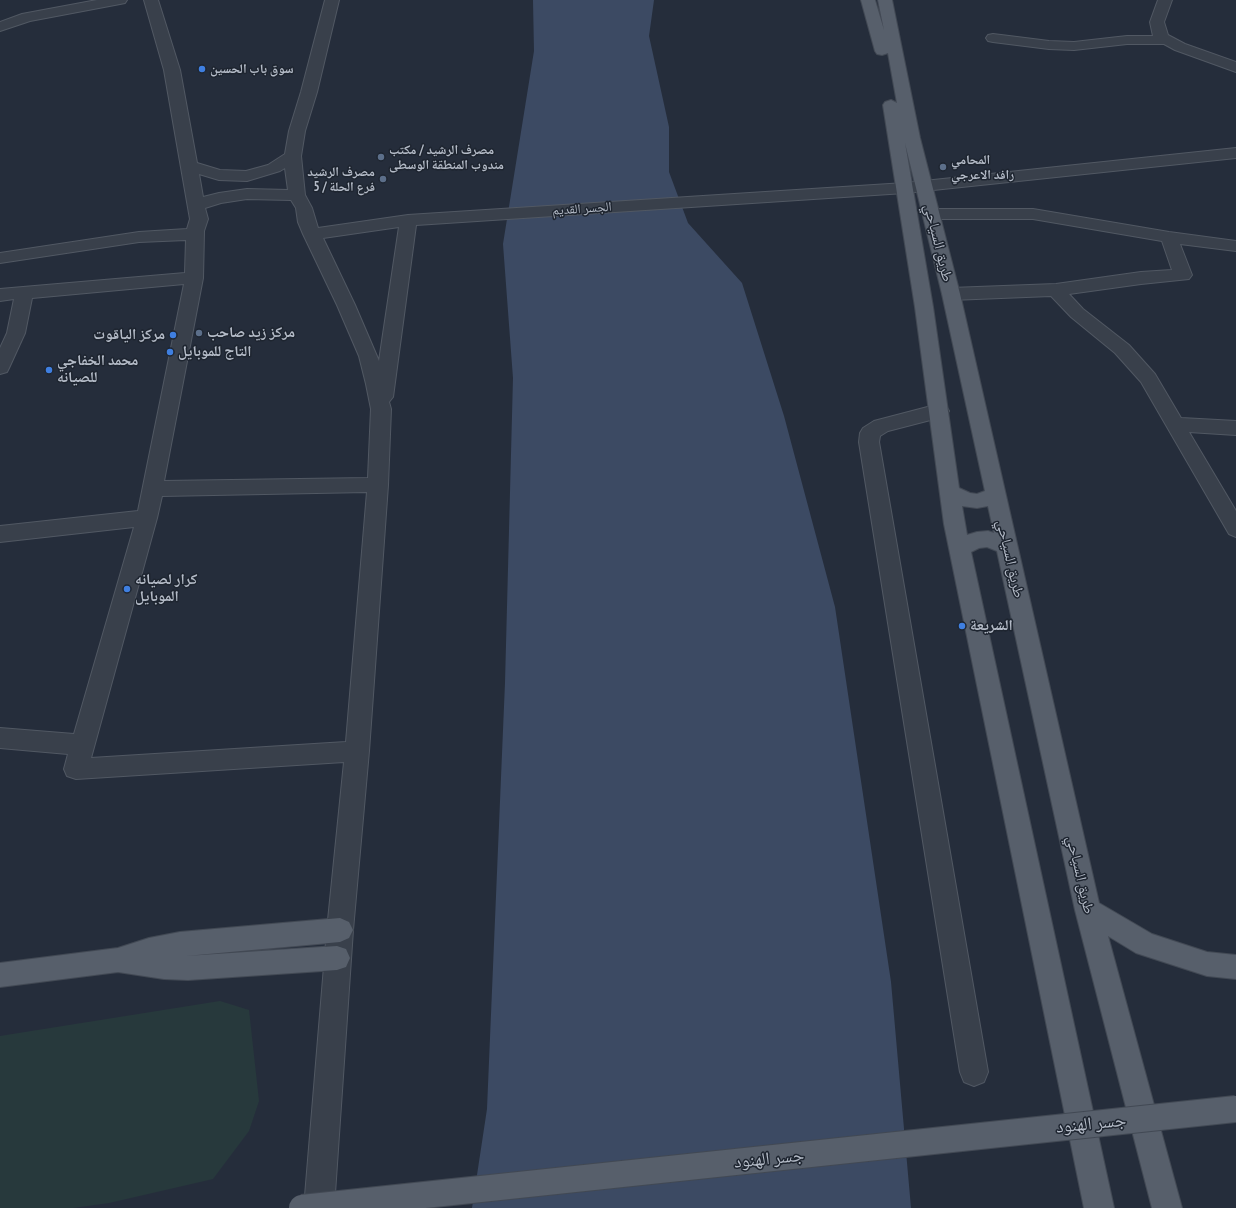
<!DOCTYPE html>
<html>
<head>
<meta charset="utf-8">
<style>
	body { margin:0 }
	canvas { display:block; background:#252d3b }
</style>
</head>
<body>
<canvas width="1236" height="1208"></canvas>
<script>
const c = document.querySelector('canvas').getContext('2d');
c.lineJoin = 'round';
function fill(path, color) { c.fillStyle = color; c.fill(path, 'evenodd'); }
const toPath = rows => new Path2D(rows.map(r => 'M' + r).join(''));
function trace(path, color, width, dash) { c.strokeStyle = color; c.lineWidth = width; c.lineCap = dash ? 'butt' : 'round'; c.setLineDash(dash || []); c.stroke(path); }
function drawText(font, color, halo, rows, align = 'center') {
  c.font = font + ' "PT Sans Narrow","Noto Naskh Arabic",sans-serif'; c.lineWidth = 3; c.setLineDash([]); c.textBaseline = 'middle'; c.strokeStyle = halo; c.fillStyle = color; for (const [text, x, y, turn = 0] of rows) {
    c.save(); c.translate(x, y); c.rotate((+turn || 0) * Math.PI / 180); c.textAlign = isNaN(turn) ? turn : align; if (halo) c.strokeText(text, 0, 0); c.fillText(text, 0, 0); c.restore();
  }
}
fill(toPath([
	[220,1001,249,1010,259,1101,249,1131,213,1179,109,1203,73,1208,0,1208,0,1036]
]), '#27393c');
fill(toPath([
	[533,0,654,0,649,36,669,127,669,172,688,223,742,283,784,416,835,607,891,982,911,1208,472,1208,487,1109,505,683,513,378,503,244,534,51]
]), '#3c4a63');
const minor = toPath([
	[97,0,127,0,125,3,120,4,30,21,0,31,0,22,22,14,97,0],
	[144,0,158,0,180,70,197,163,220,170,246,171,268,165,285,154,289,131,301,92,325,0,339,0,317,92,305,131,301,156,305,195,312,208,318,228,408,215,905,183,1236,148,1236,158,905,193,416,225,393,397,389,402,391,409,388,485,369,751,353,930,334,1208,304,1208,327,930,344,762,76,779,67,776,64,769,68,754,0,748,0,728,74,734,134,527,0,542,0,526,138,511,184,284,32,298,25,333,9,368,7,372,0,374,0,348,7,333,14,299,0,301,0,289,185,273,186,240,139,242,0,263,0,253,139,232,187,229,190,219,164,70,144,0],
	[285,168,288,190,247,189,219,193,203,197,199,174,219,180,247,181,280,171,285,168],
	[247,199,291,200,296,208,298,222,303,234,337,305,359,356,366,384,371,409,368,478,164,481,203,278,204,231,208,219,205,208,221,203,247,199],
	[399,227,379,361,355,305,323,238,399,227],
	[367,492,346,742,91,758,157,518,162,496,367,492],
	[1158,0,1172,0,1164,22,1168,35,1185,44,1236,62,1236,72,1175,50,1164,44,1127,44,1074,50,1049,49,993,42,988,41,986,38,988,35,993,34,1049,41,1074,42,1127,36,1153,36,1150,22,1158,0],
	[931,209,1033,209,1169,232,1236,241,1236,251,1180,244,1192,275,1189,279,1141,284,1069,294,1083,309,1129,345,1155,374,1181,418,1236,421,1236,435,1189,432,1236,511,1236,537,1229,534,1141,382,1115,353,1071,317,1051,296,951,300,945,298,942,294,945,290,951,288,1056,284,1141,272,1172,270,1162,241,1033,219,931,219,925,218,923,214,925,210,931,209],
	[939,404,946,406,949,411,946,416,888,431,880,436,879,442,988,1072,984,1082,974,1086,964,1082,960,1072,859,442,860,433,863,428,874,421,939,404]
]);
const major = toPath([
	[861,0,875,0,884,30,878,0,892,0,920,138,960,294,1099,903,1152,934,1207,952,1236,955,1236,979,1207,976,1136,953,1108,936,1182,1208,1152,1208,1075,910,997,551,987,547,979,548,971,552,1114,1208,1084,1208,944,524,915,307,883,105,885,102,891,100,897,103,888,53,882,55,877,54,875,51,861,0],
	[905,143,942,294,985,491,977,494,970,493,959,488,933,307,905,143],
	[962,506,977,508,988,506,994,533,988,531,977,532,967,535,962,506],
	[340,918,349,922,353,930,349,938,340,942,186,956,337,946,346,949,350,958,346,967,337,970,188,980,164,979,118,972,0,987,0,963,118,948,149,938,180,932,340,918]
]);
trace(minor, '#515863', 2);
trace(major, '#424954', 2);
fill(minor, '#39404b');
fill(major, '#575f6b');
const majorBridge = toPath([
	[302,1208,1236,1109]
]);
trace(majorBridge, '#424954', 28, []);
trace(majorBridge, '#575f6b', 26);
for (const [x, y, r, color] of [
	[202,69,4,"#3f7fe0"],
	[381,157,4,"#5c6f8a"],
	[943,167,4,"#5c6f8a"],
	[383,179,4,"#5c6f8a"],
	[199,333,4,"#5c6f8a"],
	[173,335,4,"#3f7fe0"],
	[170,352,4,"#3f7fe0"],
	[49,370,4,"#3f7fe0"],
	[127,589,4,"#3f7fe0"],
	[962,626,4,"#3f7fe0"]
]) { const dot = new Path2D(); dot.arc(x, y, r, 0, 2 * Math.PI); c.fillStyle = color; c.fill(dot); trace(dot, '#1e2530', 1.5); }
drawText('bold 13px', '#b4bbc7', '#1e2530', [
	["سوق باب الحسين",210,69],
	["مصرف الرشيد / مكتب",389,150],
	["مندوب المنطقة الوسطى",389,165],
	["المحامي",951,160],
	["رافد الاعرجي",951,175],
	["مصرف الرشيد",375,172,"right"],
	["فرع الحلة / 5",375,187,"right"]
], 'left');
drawText('13px', '#b4bbc7', '#1e2530', [
	["الجسر القديم",582,209,-4]
]);
drawText('15px', '#b4bbc7', '#1e2530', [
	["طريق السياحي",938,243,76],
	["طريق السياحي",1010,559,77],
	["طريق السياحي",1080,875,77]
]);
drawText('bold 15px', '#b4bbc7', '#1e2530', [
	["مركز زيد صاحب",207,333],
	["مركز الياقوت",165,335,"right"],
	["التاج للموبايل",178,352],
	["محمد الخفاجي",57,361],
	["للصيانه",57,378],
	["كرار لصيانه",135,580],
	["الموبايل",135,597],
	["الشريعة",970,626]
], 'left');
drawText('18px', '#b4bbc7', '#1e2530', [
	["جسر الهنود",1091,1124,-6],
	["جسر الهنود",769,1159,-6]
]);
</script>
</body>
</html>
